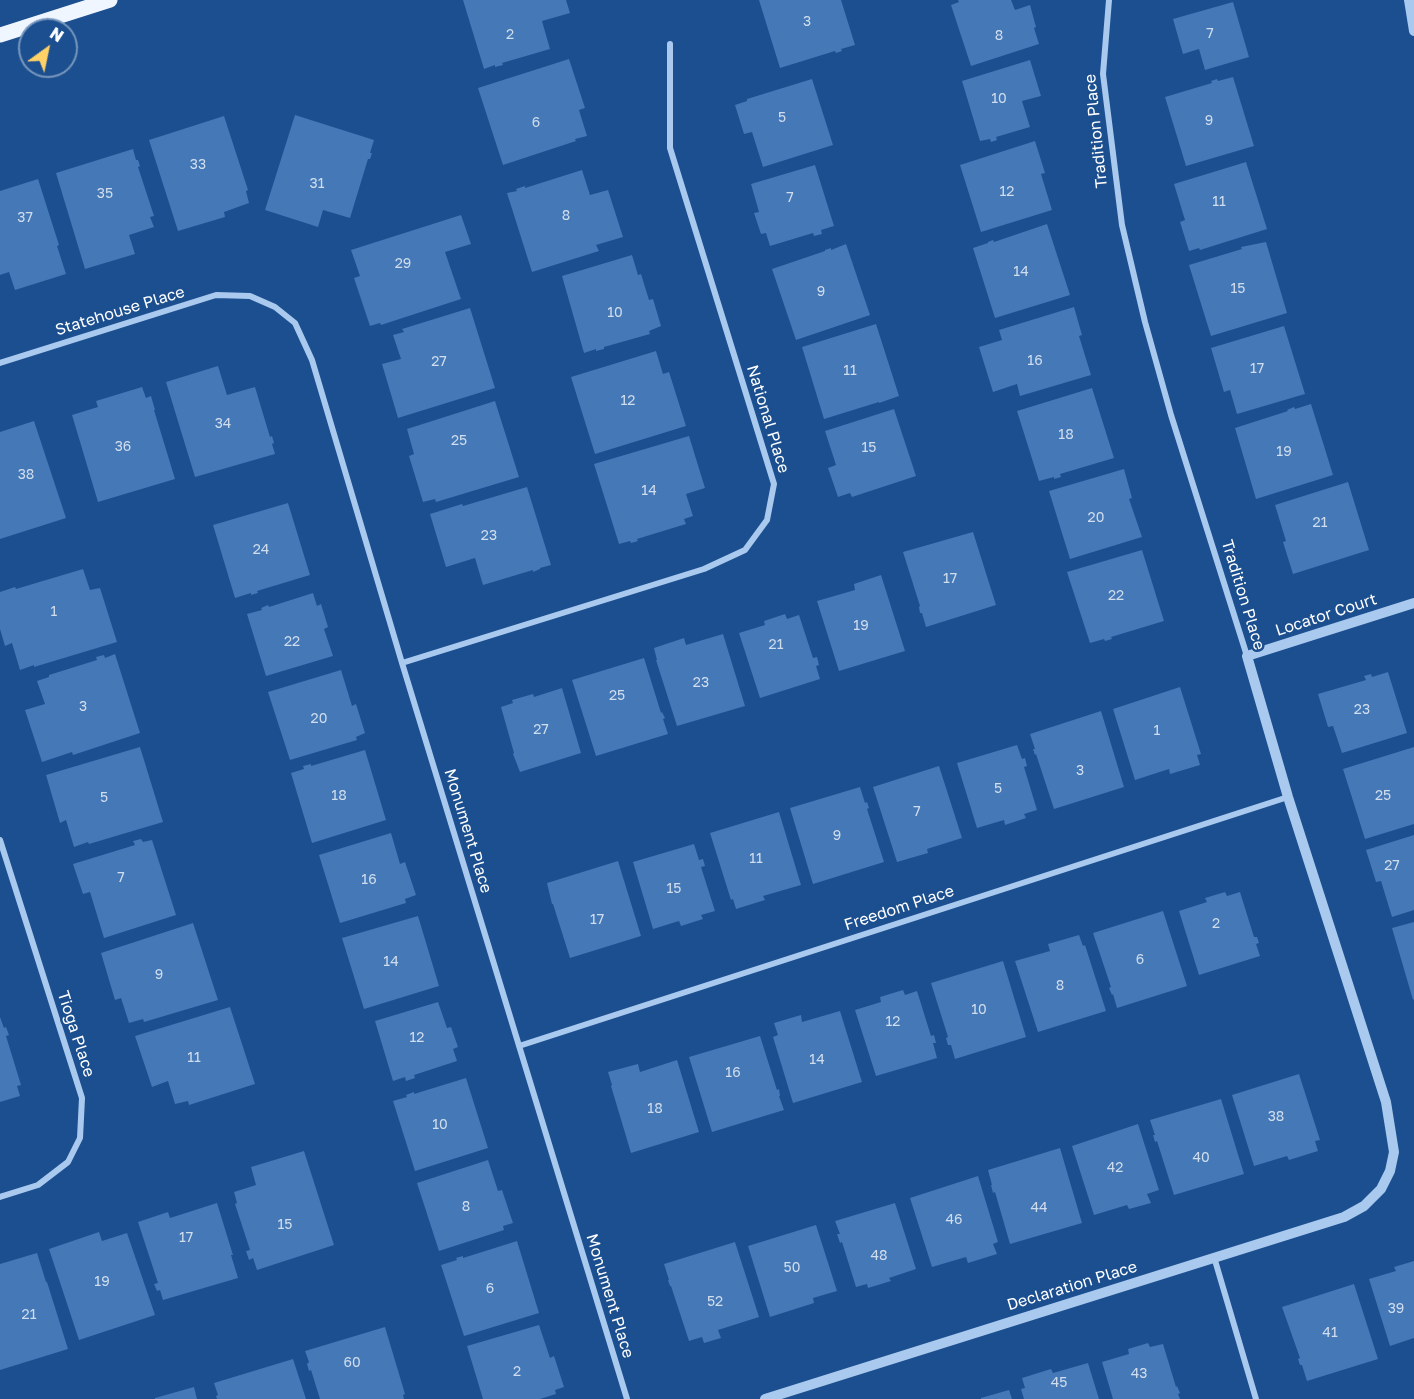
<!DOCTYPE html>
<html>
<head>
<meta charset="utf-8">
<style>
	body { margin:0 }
	#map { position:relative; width:1414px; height:1399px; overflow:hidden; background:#1b4f8f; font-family:"Golos Text",sans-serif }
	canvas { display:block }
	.north { position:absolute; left:18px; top:18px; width:60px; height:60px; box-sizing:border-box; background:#1b4f8f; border:2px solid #7695bc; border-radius:50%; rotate:33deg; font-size:16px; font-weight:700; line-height:24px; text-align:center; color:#fff }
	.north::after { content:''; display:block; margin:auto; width:21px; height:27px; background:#ffd166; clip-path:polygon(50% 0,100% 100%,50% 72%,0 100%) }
</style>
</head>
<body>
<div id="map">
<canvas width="1414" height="1399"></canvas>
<div class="north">N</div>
</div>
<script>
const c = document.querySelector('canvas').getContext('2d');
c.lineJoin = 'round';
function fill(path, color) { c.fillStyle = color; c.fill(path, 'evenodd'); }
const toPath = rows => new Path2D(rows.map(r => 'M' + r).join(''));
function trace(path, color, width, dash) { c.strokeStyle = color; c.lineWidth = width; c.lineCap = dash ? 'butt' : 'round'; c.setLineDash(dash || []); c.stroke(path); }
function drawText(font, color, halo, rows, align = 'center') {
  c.font = font + ' "Golos Text",sans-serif'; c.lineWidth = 5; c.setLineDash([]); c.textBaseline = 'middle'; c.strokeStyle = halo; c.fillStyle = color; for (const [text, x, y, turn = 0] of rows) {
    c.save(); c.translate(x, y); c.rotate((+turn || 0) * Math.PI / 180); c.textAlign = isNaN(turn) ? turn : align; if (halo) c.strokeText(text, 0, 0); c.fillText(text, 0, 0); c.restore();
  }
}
fill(toPath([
	[463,0,566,0,570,13,542,21,550,49,502,63,503,65,495,67,495,65,484,69],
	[759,0,841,0,855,45,841,49,842,51,836,53,835,51,780,68],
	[958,0,1011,0,1015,10,1030,5,1036,27,1034,28,1039,44,971,66,951,5,959,2],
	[1233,2,1249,57,1205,70,1199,49,1183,54,1173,19],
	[569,59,585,108,579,110,587,136,575,139,576,141,503,165,478,88],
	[1030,60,1041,96,1022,101,1030,127,996,137,997,140,991,142,990,139,980,141,962,81],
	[1233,77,1254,146,1186,166,1165,97,1212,83,1211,81,1217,79,1218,81],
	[812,79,833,145,763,167,752,132,744,134,735,105,747,101,747,99],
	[295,115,374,140,370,153,372,153,370,159,368,159,350,218,323,210,318,227,265,210],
	[224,116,248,190,246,191,249,203,224,212,225,217,178,231,149,140],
	[1035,141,1045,173,1041,174,1052,210,981,232,960,165],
	[133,149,136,160,138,160,140,166,138,167,154,216,150,217,154,227,129,235,135,254,85,269,56,173],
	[1246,162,1267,229,1200,250,1199,248,1189,251,1180,222,1185,220,1174,184],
	[815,165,834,226,821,230,822,234,814,236,813,233,770,246,766,233,761,234,754,213,759,212,751,184],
	[582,170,590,195,608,190,623,237,596,245,599,251,532,272,507,193,517,191,516,189,525,186,525,188],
	[38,179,59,245,57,246,66,274,15,290,9,272,0,275,0,191],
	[461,215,471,244,445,252,461,299,381,325,380,323,370,326,354,278,360,276,351,250],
	[1047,224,1070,295,995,318,973,248,988,243,988,242,993,240,994,242],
	[1266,242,1287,313,1211,336,1189,265,1242,249,1241,247],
	[846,244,870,315,796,340,772,269,825,251,825,250,831,248,831,250],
	[632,255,638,275,641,274,649,300,653,299,661,326,649,331,650,334,604,347,604,349,596,351,596,349,584,353,562,276],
	[1074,307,1082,335,1079,336,1091,375,1020,396,1017,384,993,392,979,347,1002,340,999,330],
	[470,308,495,388,398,418,382,364,401,359,393,335,404,332,402,329],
	[876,324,899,396,879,403,879,402,824,419,802,347],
	[1284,326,1305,394,1237,414,1230,390,1224,392,1211,348],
	[656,351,663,374,669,372,686,426,595,454,571,377],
	[218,366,227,395,255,387,270,437,272,436,274,443,272,444,275,454,195,477,166,382],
	[142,387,146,398,151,396,155,410,154,410,175,479,98,502,72,415,98,407,96,401],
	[1092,388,1114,458,1060,474,1061,477,1054,479,1054,477,1039,481,1017,411],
	[495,401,519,477,436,502,435,499,423,502,409,456,414,454,407,429],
	[1311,404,1333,475,1256,499,1235,428,1288,411,1287,410,1294,407,1295,409],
	[894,409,916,476,852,497,850,493,838,497,828,468,836,465,825,431],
	[34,421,66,518,0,539,0,432],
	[689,436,705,488,686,494,693,516,684,519,686,524,637,539,638,541,631,543,630,541,619,544,594,464],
	[1124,469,1132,498,1129,499,1142,537,1070,559,1049,491],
	[1348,482,1369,550,1293,574,1283,542,1286,541,1275,505],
	[527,487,551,565,540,568,540,569,533,572,533,570,483,585,475,558,446,567,430,514,462,504,463,506],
	[288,503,310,575,257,591,258,593,251,595,251,593,235,598,213,525],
	[973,532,996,605,926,627,922,613,920,613,919,607,920,606,903,552],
	[1142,550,1164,621,1111,637,1112,639,1105,641,1104,639,1090,643,1067,572],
	[83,569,90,590,100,588,117,642,34,667,34,665,20,670,12,643,5,646,0,629,0,592,15,587,16,589],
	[881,575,905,651,839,671,817,601,855,590,854,584],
	[313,593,317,606,321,604,328,627,324,629,333,656,266,676,247,614,262,610,261,608,268,605,269,607],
	[785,614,787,619,799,615,813,658,817,657,819,665,816,666,820,679,760,698,739,633,765,625,764,621],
	[723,634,745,706,677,726,656,660,657,660,654,648,684,638,686,645],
	[115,654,140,733,73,755,72,752,42,762,25,710,45,704,37,681,49,677,49,675,97,660,96,657,104,655,105,658],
	[644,658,661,713,662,712,665,718,663,719,668,734,596,756,572,680],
	[341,670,352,706,356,704,365,733,356,737,357,740,290,760,268,692],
	[1388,672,1407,733,1342,753,1333,726,1328,727,1318,694,1366,680,1364,676,1371,674,1372,677],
	[1180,687,1201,754,1197,755,1200,765,1170,774,1169,769,1135,780,1113,709],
	[562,688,581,753,520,772,513,754,514,753,501,707,513,703,512,700,533,694,534,697],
	[1101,711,1124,787,1054,809,1036,754,1035,755,1033,749,1035,749,1030,734],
	[1017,745,1022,759,1025,758,1027,766,1024,767,1037,810,1024,814,1026,818,1005,825,1004,820,977,828,957,763],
	[140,747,163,822,89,844,88,842,74,847,66,820,60,823,46,775],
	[1414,747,1414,824,1365,839,1343,769],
	[365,750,386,820,312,843,291,773,304,769,303,766,311,764,311,766],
	[939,766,962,838,927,849,928,853,897,862,873,787],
	[860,787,865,803,867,802,869,808,867,809,884,862,813,884,790,808],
	[779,812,801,885,763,896,765,900,736,909,733,899,731,900,710,833],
	[391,833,400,864,405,862,416,895,405,899,406,903,340,923,319,855],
	[1414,835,1414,910,1392,917,1381,881,1376,882,1366,850],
	[141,839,143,842,152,840,176,915,104,938,90,892,83,894,73,864,135,845,133,841],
	[694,844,699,860,703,859,705,866,701,867,715,911,701,915,703,919,681,926,679,921,653,929,633,862],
	[618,861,641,936,570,958,553,904,552,904,547,883],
	[1225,892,1227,896,1240,892,1254,937,1257,937,1259,943,1256,944,1260,956,1199,975,1179,911,1207,902,1205,898],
	[1163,911,1187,986,1117,1008,1113,994,1112,995,1109,988,1111,987,1093,933],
	[418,916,439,986,364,1009,342,938],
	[1414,922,1414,999,1413,1000,1392,928],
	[193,923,218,1000,144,1022,143,1019,129,1023,121,998,115,1000,101,953],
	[1079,935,1083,946,1085,945,1106,1011,1038,1032,1015,961,1050,951,1048,944],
	[1003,961,1026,1037,955,1059,951,1045,948,1045,946,1038,948,1037,931,983],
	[903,990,905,995,917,991,931,1036,934,1035,936,1043,933,1043,937,1058,876,1076,855,1010,881,1002,880,997],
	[438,1002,447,1028,451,1027,458,1047,453,1049,457,1061,414,1075,415,1078,406,1081,405,1077,393,1081,375,1021],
	[230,1007,255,1084,189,1105,188,1101,175,1104,168,1081,152,1087,135,1036],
	[840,1011,862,1082,793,1103,773,1037,778,1035,774,1023,801,1015,802,1022],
	[0,1017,4,1028,6,1027,9,1035,6,1036,21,1085,17,1086,20,1096,0,1102],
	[760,1036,777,1090,779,1089,780,1096,779,1096,784,1110,712,1132,689,1057],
	[677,1060,699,1132,631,1153,611,1086,612,1085,608,1072,638,1064,640,1072],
	[1299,1074,1320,1140,1315,1141,1318,1151,1289,1160,1287,1156,1254,1166,1232,1095],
	[466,1078,488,1148,415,1171,393,1101,407,1097,406,1095,414,1092,414,1094],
	[1221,1099,1244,1174,1174,1195,1157,1141,1155,1142,1153,1135,1155,1135,1150,1120],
	[1138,1124,1159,1190,1147,1194,1151,1203,1129,1209,1127,1205,1094,1215,1072,1146],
	[1060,1148,1082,1223,1010,1244,995,1192,993,1193,991,1185,992,1185,988,1170],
	[304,1151,334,1245,257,1270,253,1258,249,1260,246,1251,250,1250,235,1204,237,1203,234,1192,256,1185,251,1167],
	[488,1160,498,1191,502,1190,513,1223,503,1226,504,1230,439,1251,417,1183],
	[978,1176,998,1242,993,1244,997,1254,968,1263,966,1257,932,1267,910,1198],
	[217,1203,233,1255,231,1255,238,1278,163,1300,160,1290,157,1291,154,1284,158,1283,138,1222,168,1212,170,1218],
	[895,1203,916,1269,889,1278,891,1281,868,1288,867,1284,856,1287,842,1242,840,1243,837,1234,840,1234,835,1221],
	[816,1225,837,1291,813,1298,814,1303,770,1317,748,1246],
	[99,1232,102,1241,127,1233,155,1315,79,1340,49,1249],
	[517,1241,539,1313,464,1336,441,1265,457,1260,456,1258,463,1256,463,1258],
	[735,1242,759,1317,718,1330,721,1338,704,1343,702,1337,689,1341,671,1286,670,1286,668,1280,669,1280,664,1264],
	[37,1253,46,1282,47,1282,68,1349,0,1370,0,1264],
	[1414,1261,1414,1338,1390,1346,1369,1279,1396,1271,1394,1267],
	[1354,1284,1378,1359,1307,1381,1302,1365,1300,1365,1298,1359,1300,1358,1282,1307],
	[539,1325,550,1358,554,1356,564,1387,555,1390,556,1394,540,1399,483,1399,467,1346],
	[385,1327,405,1394,403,1395,404,1399,320,1399,311,1370,309,1371,307,1364,309,1362,305,1351],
	[1148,1343,1150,1347,1163,1344,1176,1387,1177,1386,1180,1393,1178,1394,1180,1399,1113,1399,1102,1362,1129,1354,1128,1349],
	[293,1359,306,1399,217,1399,216,1396,218,1395,214,1383],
	[1088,1363,1099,1399,1024,1399,1021,1389,1025,1388,1022,1378,1051,1369,1053,1373],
	[194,1387,197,1399,155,1399,155,1398],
	[1009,1390,1012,1399,981,1399,981,1398]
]), '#4478b7');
trace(toPath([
	[1109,0,1103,74,1122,225,1145,322,1171,415,1247,656],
	[0,363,216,295,250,296,275,307,295,323,312,360,402,663,627,1399],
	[402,663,704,569,745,550,767,520,774,484,670,148,670,44],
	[0,840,82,1098,80,1138,68,1162,38,1185,0,1197],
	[519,1046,1288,797],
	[1214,1257,1256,1399]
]), '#a9c9ee', 6);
trace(toPath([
	[1409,0,1414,31],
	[765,1399,1344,1217,1364,1206,1381,1189,1390,1171,1394,1152,1386,1102,1288,797,1247,656,1414,603]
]), '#a9c9ee', 10);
trace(toPath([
	[0,35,110,0]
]), '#f0f6ff', 15);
drawText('14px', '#d0dded', null, [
	["3",807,22],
	["7",1210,34],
	["2",510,35],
	["8",999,36],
	["10",999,99],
	["5",782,118],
	["9",1209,121],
	["6",536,123],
	["33",198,165],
	["31",317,184],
	["12",1007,192],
	["35",105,194],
	["7",790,198],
	["11",1219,202],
	["8",566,216],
	["37",25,218],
	["29",403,264],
	["14",1021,272],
	["15",1238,289],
	["9",821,292],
	["10",615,313],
	["16",1035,361],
	["27",439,362],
	["17",1257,369],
	["11",850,371],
	["12",628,401],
	["34",223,424],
	["18",1066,435],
	["25",459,441],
	["36",123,447],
	["15",869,448],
	["19",1284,452],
	["38",26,475],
	["14",649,491],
	["20",1096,518],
	["21",1320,523],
	["23",489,536],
	["24",261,550],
	["17",950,579],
	["22",1116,596],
	["1",54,612],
	["19",861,626],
	["22",292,642],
	["21",776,645],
	["23",701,683],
	["25",617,696],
	["3",83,707],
	["23",1362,710],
	["20",319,719],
	["27",541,730],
	["1",1157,731],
	["3",1080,771],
	["5",998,789],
	["18",339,796],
	["25",1383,796],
	["5",104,798],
	["7",917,812],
	["9",837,836],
	["11",756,859],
	["27",1392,866],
	["7",121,878],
	["16",369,880],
	["15",674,889],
	["17",597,920],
	["2",1216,924],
	["6",1140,960],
	["14",391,962],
	["9",159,975],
	["8",1060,986],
	["10",979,1010],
	["12",893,1022],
	["12",417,1038],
	["11",194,1058],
	["14",817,1060],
	["16",733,1073],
	["18",655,1109],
	["38",1276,1117],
	["10",440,1125],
	["40",1201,1158],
	["42",1115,1168],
	["8",466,1207],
	["44",1039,1208],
	["46",954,1220],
	["15",285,1225],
	["17",186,1238],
	["48",879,1256],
	["50",792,1268],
	["19",102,1282],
	["6",490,1289],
	["52",715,1302],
	["39",1396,1309],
	["21",29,1315],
	["41",1330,1333],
	["60",352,1363],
	["2",517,1372],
	["43",1139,1374],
	["45",1059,1383]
]);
drawText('16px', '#fff', '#1b4f8f', [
	["Tradition Place",1096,131,-96],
	["Statehouse Place",120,311,-17],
	["National Place",768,419,73],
	["Tradition Place",1243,595,73],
	["Locator Court",1326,615,-18],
	["Monument Place",468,831,73],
	["Freedom Place",899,908,-18],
	["Tioga Place",76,1034,72],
	["Declaration Place",1072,1286,-17],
	["Monument Place",610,1296,73]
]);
</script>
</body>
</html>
